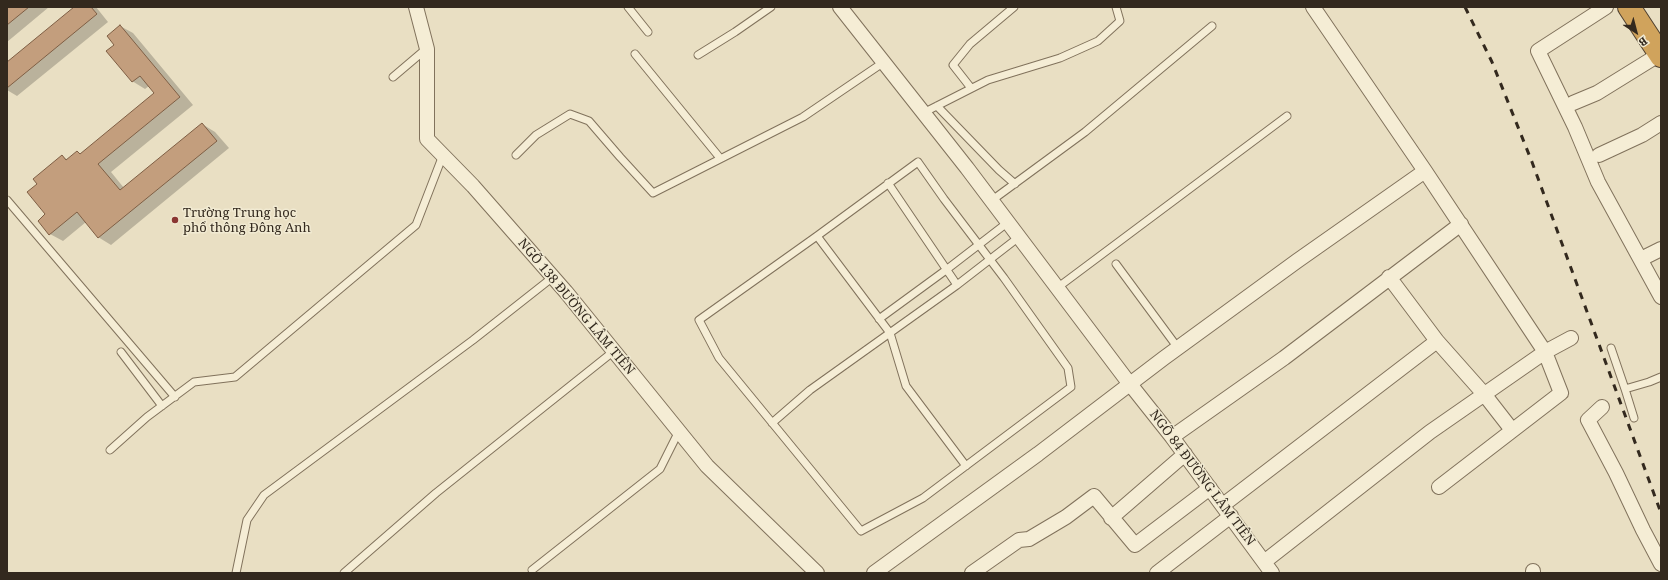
<!DOCTYPE html>
<html>
<head>
<meta charset="utf-8">
<style>
	body { margin:0 }
	#map { position:relative; width:1668px; height:580px; overflow:hidden; background:#e9dfc3; font-family:"Noto Serif",serif }
	canvas { display:block }
	.frame { position:absolute; inset:0; border:8px solid #33291e; pointer-events:none }
	.north { position:absolute; left:1616px; top:12px; width:40px; height:40px; -webkit-text-stroke:3px #f1ead2; paint-order:stroke; rotate:144deg; font-size:11px; font-weight:700; line-height:16px; text-align:center; color:#33291e }
	.north::after { content:''; display:block; margin:auto; width:14px; height:18px; background:#33291e; clip-path:polygon(50% 0,100% 100%,50% 72%,0 100%) }
</style>
</head>
<body>
<div id="map">
<canvas width="1668" height="580"></canvas>
<div class="frame"></div>
<div class="north">B</div>
</div>
<script>
const c = document.querySelector('canvas').getContext('2d');
c.lineJoin = 'round';
function fill(path, color) { c.fillStyle = color; c.fill(path, 'evenodd'); }
const toPath = rows => new Path2D(rows.map(r => 'M' + r).join(''));
function trace(path, color, width, dash) { c.strokeStyle = color; c.lineWidth = width; c.lineCap = dash ? 'butt' : 'round'; c.setLineDash(dash || []); c.stroke(path); }
function drawText(font, color, halo, rows, align = 'center') {
  c.font = font + ' "Noto Serif",serif'; c.lineWidth = 3; c.setLineDash([]); c.textBaseline = 'middle'; c.strokeStyle = halo; c.fillStyle = color; for (const [text, x, y, turn = 0] of rows) {
    c.save(); c.translate(x, y); c.rotate((+turn || 0) * Math.PI / 180); c.textAlign = isNaN(turn) ? turn : align; if (halo) c.strokeText(text, 0, 0); c.fillText(text, 0, 0); c.restore();
  }
}
fill(toPath([
	[7,7,49,7,7,42],
	[75,7,96,7,108,22,17,96,7,90,7,63],
	[120,26,133,33,193,105,111,172,124,188,202,124,215,132,229,148,111,245,98,237,86,222,63,241,50,234,47,214,38,184,62,156,68,160,77,152,81,154,155,93,149,86,145,89,132,81,116,45]
]), '#0003');
const building = toPath([
	[7,7,29,7,7,25,7,7],
	[74,7,91,7,97,14,7,88,7,62,74,7],
	[120,25,180,97,98,164,120,190,202,123,217,141,98,238,77,212,49,235,38,221,45,214,27,192,37,184,33,179,62,155,66,160,77,151,80,154,154,93,140,76,132,82,106,51,114,45,107,36,120,25]
]);
fill(building, '#c39e7d');
trace(building, '#7e5e44', 1);
const lane = toPath([
	[628,7,648,32],
	[635,54,720,158],
	[698,55,735,32,771,7],
	[393,77,426,49],
	[971,88,953,65,970,44,1014,7],
	[937,106,999,170,1015,184],
	[923,113,988,80,1060,58,1098,41,1120,21,1116,7],
	[516,155,536,135,570,114,589,121,620,157,653,193,803,117,884,62],
	[918,162,944,199,1004,278,1068,368,1071,387,923,498,861,531,719,358,699,320,817,236,918,162],
	[888,183,957,285],
	[7,200,175,397],
	[991,201,1085,132,1212,26],
	[817,236,890,333,906,386,966,466],
	[1116,264,1178,348],
	[1057,288,1287,116],
	[879,319,946,270,1007,223],
	[1611,348,1625,389,1649,382,1661,377],
	[121,352,162,406],
	[1625,389,1634,418],
	[772,423,810,390,957,285,1019,237],
	[110,450,147,417,194,382,235,377,416,225,443,155],
	[532,570,660,469,679,431],
	[236,573,247,520,264,495,473,340,553,277],
	[344,573,436,493,614,351]
]);
const street = toPath([
	[416,7,427,49,427,139,473,186,566,292,707,466,817,573],
	[840,7,967,168,1126,379,1172,437,1272,573],
	[1313,7,1425,171,1545,352,1561,393,1439,487],
	[1606,7,1538,51,1575,127,1598,182,1661,297],
	[1573,103,1597,93,1660,54],
	[1599,155,1642,135,1661,123],
	[1641,259,1661,249],
	[1389,277,1437,341,1484,394,1512,430],
	[1602,407,1588,420,1616,473,1643,530,1661,564],
	[1172,437,1284,358,1461,224],
	[1223,505,1437,341],
	[1111,518,1185,454],
	[1264,562,1430,432,1545,352,1571,338],
	[1533,571,1533,573],
	[874,573,1038,454,1164,358,1297,261,1425,171],
	[972,573,1019,540,1029,539,1066,517,1094,496,1135,545,1210,488],
	[1157,573,1231,516]
]);
const highway = toPath([
	[1629,7,1661,56]
]);
trace(lane, '#81725c', 9);
trace(street, '#81725c', 16);
trace(highway, '#4f4030', 24);
trace(lane, '#f5edd5', 7);
trace(street, '#f5edd5', 14);
trace(highway, '#d0a35c', 22);
trace(toPath([
	[1465,7,1492,62,1532,162,1661,513]
]), '#33291e', 3, [7, 7]);
for (const [x, y, r, color] of [
	[175,220,4,"#8a3632"]
]) { const dot = new Path2D(); dot.arc(x, y, r, 0, 2 * Math.PI); c.fillStyle = color; c.fill(dot); trace(dot, '#f1ead2', 1.5); }
drawText('13px', '#33291e', '#f1ead2', [
	["Trường Trung học",183,213],
	["phổ thông Đông Anh",183,228]
], 'left');
drawText('13px', '#33291e', '#f1ead2', [
	["NGÕ 138 ĐƯỜNG LÂM TIÊN",576,307,50],
	["NGÕ 84 ĐƯỜNG LÂM TIÊN",1202,478,53]
]);
</script>
</body>
</html>
